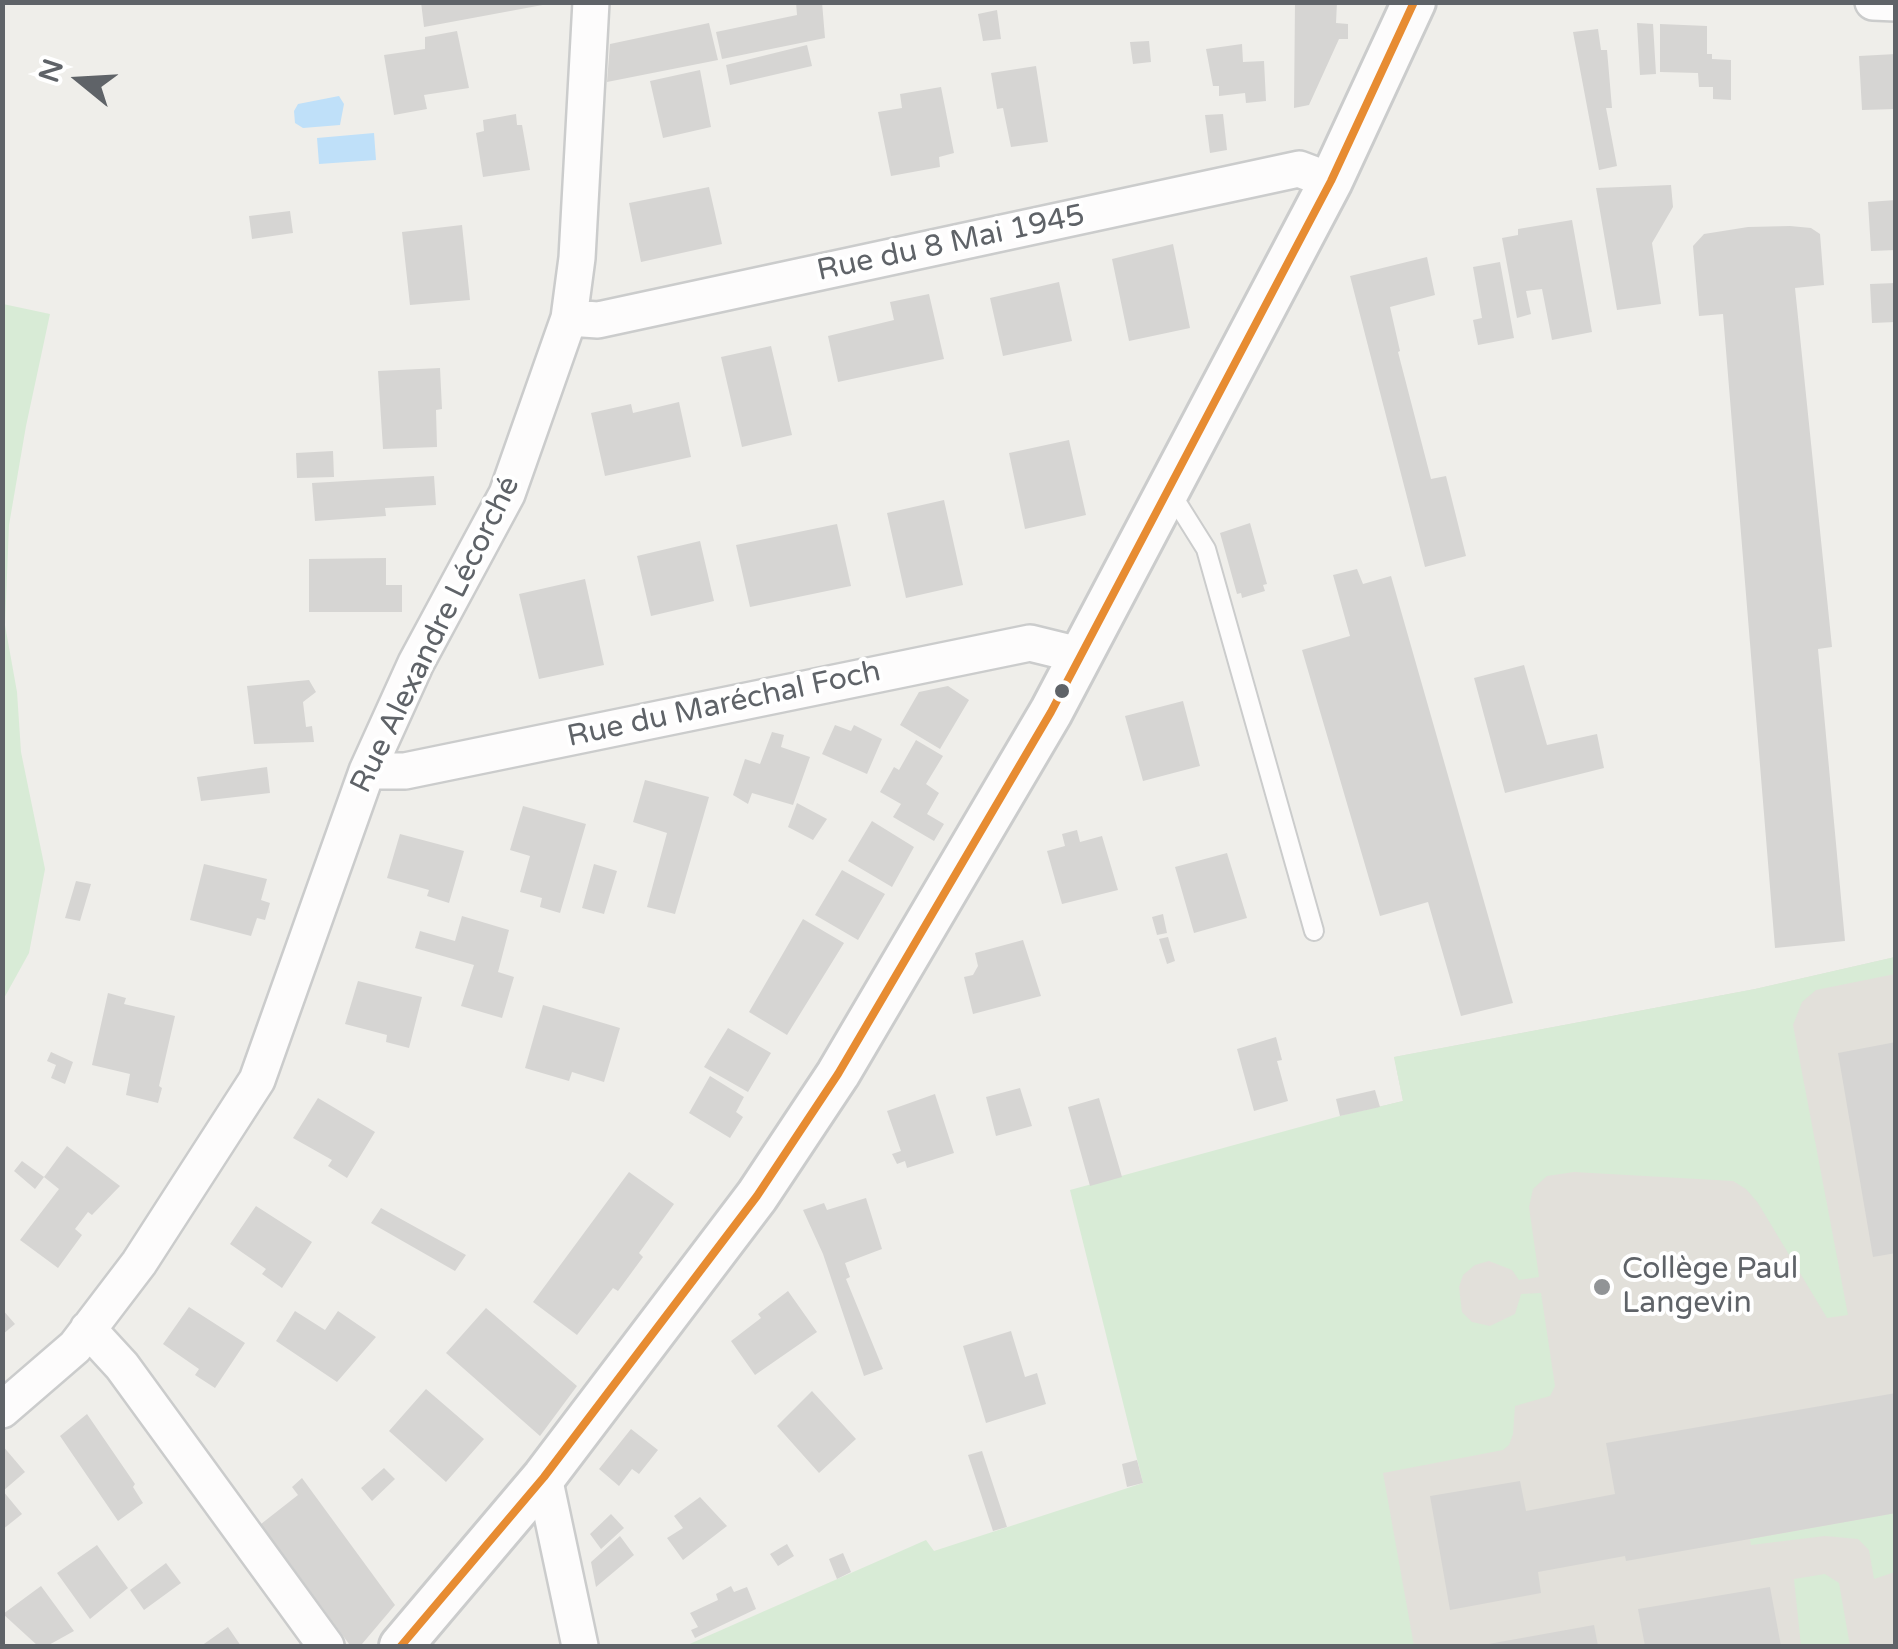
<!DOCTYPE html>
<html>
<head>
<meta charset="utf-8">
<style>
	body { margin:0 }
	#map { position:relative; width:1898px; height:1649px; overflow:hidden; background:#efeeea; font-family:"Varela Round",sans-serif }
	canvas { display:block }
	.frame { position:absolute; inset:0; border:5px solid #5f6368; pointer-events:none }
	.north { position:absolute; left:30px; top:30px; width:100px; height:100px; -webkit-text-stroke:8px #fff; paint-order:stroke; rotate:288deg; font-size:28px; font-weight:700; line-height:40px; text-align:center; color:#5f6368 }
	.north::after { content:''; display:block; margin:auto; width:35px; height:45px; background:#5f6368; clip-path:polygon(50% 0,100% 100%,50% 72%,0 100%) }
</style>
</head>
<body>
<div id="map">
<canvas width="1898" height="1649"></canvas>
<div class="frame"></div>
<div class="north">N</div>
</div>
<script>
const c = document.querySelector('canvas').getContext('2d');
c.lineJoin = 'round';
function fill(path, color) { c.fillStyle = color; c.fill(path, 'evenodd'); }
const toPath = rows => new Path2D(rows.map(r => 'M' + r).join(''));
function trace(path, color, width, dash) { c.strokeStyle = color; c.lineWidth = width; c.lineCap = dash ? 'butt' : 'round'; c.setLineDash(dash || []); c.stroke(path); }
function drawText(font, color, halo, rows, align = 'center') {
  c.font = font + ' "Varela Round",sans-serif'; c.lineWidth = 8; c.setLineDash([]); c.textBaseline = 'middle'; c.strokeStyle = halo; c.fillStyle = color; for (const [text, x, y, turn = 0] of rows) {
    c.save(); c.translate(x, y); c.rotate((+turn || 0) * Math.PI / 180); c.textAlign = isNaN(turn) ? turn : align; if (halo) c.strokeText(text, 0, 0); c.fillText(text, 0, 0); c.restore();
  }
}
fill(toPath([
	[1895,957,1895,1646,1387,1646,1340,1116,1403,1101,1394,1057,1755,989]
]), '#e2e0da');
fill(toPath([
	[3,304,50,314,26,426,9,525,5,625,17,692,21,752,45,869,29,953,3,1000],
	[1895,957,1895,974,1816,990,1802,1002,1793,1025,1848,1315,1827,1318,1758,1203,1746,1189,1733,1181,1574,1172,1547,1176,1533,1189,1529,1207,1539,1277,1519,1280,1512,1270,1489,1261,1475,1265,1463,1275,1459,1287,1462,1312,1472,1322,1490,1326,1515,1314,1521,1294,1541,1293,1555,1386,1550,1396,1515,1406,1513,1434,1509,1445,1503,1450,1383,1473,1414,1646,685,1646,926,1540,934,1551,1143,1483,1070,1190,1340,1116,1403,1101,1394,1057,1755,989],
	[1895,1513,1895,1572,1874,1579,1869,1550,1858,1539,1825,1536,1751,1545,1750,1539],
	[1825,1574,1839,1583,1850,1646,1801,1646,1794,1579]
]), '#d8ebd6');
fill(toPath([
	[339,96,344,104,340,125,303,128,295,123,294,111,298,104],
	[374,133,376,160,319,164,317,138]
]), '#bfe0f9');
fill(toPath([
	[421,2,548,2,548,4,424,27],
	[796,2,822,2,825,38,722,59,716,32,797,15],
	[1295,2,1337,2,1336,23,1348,24,1348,39,1339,39,1309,105,1294,108],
	[997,10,1001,39,983,41,978,14],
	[709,23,718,60,607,82,610,44],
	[1637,23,1653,24,1656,74,1640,75],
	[1660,24,1707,26,1707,54,1712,54,1712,59,1731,60,1731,100,1713,99,1713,87,1699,87,1698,73,1660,72],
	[1598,29,1601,50,1607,50,1612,108,1606,108,1617,166,1599,170,1573,32],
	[457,31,469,88,424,95,427,109,394,115,384,55,425,49,425,37],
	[1149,41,1151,62,1133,64,1130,42],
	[1242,44,1243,62,1264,61,1266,101,1246,103,1245,93,1219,96,1219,86,1213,86,1206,49],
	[807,45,812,66,730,85,726,65],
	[1896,54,1896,109,1862,110,1859,56],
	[1036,66,1048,142,1011,147,1003,108,997,109,991,73],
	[700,70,711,127,663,138,650,81],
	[941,87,954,153,939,157,940,167,891,176,878,112,902,108,900,94],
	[516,114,517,125,522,125,530,170,483,177,476,133,484,131,483,120],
	[1223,114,1227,150,1210,153,1205,115],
	[1671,185,1673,207,1652,243,1661,304,1617,310,1596,188],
	[709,187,722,244,641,262,629,203],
	[1896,200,1896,250,1871,251,1868,202],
	[290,211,293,233,252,239,249,216],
	[1572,220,1592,332,1552,340,1542,289,1526,291,1531,314,1517,318,1502,238,1518,235,1518,229],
	[462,225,470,300,410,305,402,232],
	[1790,226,1811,228,1820,234,1824,285,1795,288,1832,647,1818,649,1845,941,1775,948,1723,314,1699,316,1693,246,1704,234,1748,227],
	[1173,244,1190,328,1129,341,1112,259],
	[1427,257,1435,295,1390,307,1400,351,1398,352,1431,479,1446,476,1466,556,1425,567,1350,276],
	[1500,262,1514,338,1478,345,1473,320,1482,318,1473,267],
	[1059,282,1072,341,1003,356,990,298],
	[1896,283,1896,322,1872,323,1870,284],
	[929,294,944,359,838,382,828,336,894,320,890,302],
	[771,346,792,435,742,447,721,357],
	[440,368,442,409,436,410,437,447,383,449,378,371],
	[679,402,691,457,605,476,591,413,631,404,633,413],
	[1069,440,1086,515,1025,529,1009,453],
	[333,451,334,477,297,478,296,453],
	[434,476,436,505,385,508,386,516,315,521,312,483],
	[944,500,963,585,906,598,887,513],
	[1250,523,1267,584,1263,585,1265,591,1242,598,1241,593,1237,594,1220,533],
	[837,524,851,586,750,607,736,545],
	[700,541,714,601,651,616,637,556],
	[386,558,386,585,402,585,402,612,309,612,309,559],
	[1357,569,1363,584,1391,576,1513,1003,1461,1016,1428,902,1380,916,1302,650,1350,636,1333,575],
	[585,579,604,665,539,679,519,594],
	[1524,665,1547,745,1597,734,1604,768,1505,793,1474,678],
	[309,680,316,692,303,702,306,727,312,726,314,742,254,744,247,686],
	[948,686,969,700,940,749,900,725,919,692],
	[1183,701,1200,766,1143,781,1125,716],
	[835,725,851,731,854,725,882,739,867,774,822,754],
	[772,732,784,735,781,747,810,757,793,805,752,793,748,804,733,795,745,759,760,764],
	[916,740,943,756,926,784,939,793,927,814,944,824,934,841,893,817,901,804,880,792,894,767,899,770],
	[267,767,270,793,201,801,197,777],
	[645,780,709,797,675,914,647,907,667,833,633,822],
	[797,803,827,819,813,840,788,827],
	[523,806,586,824,560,913,540,907,542,898,520,892,530,856,510,850],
	[872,821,914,847,892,887,848,861],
	[1077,830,1080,842,1102,836,1118,890,1062,904,1047,851,1065,846,1062,834],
	[400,834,464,851,449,903,427,896,429,890,387,878],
	[1227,853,1247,918,1194,933,1175,867],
	[204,864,267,879,261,900,270,903,265,920,257,918,251,936,190,920],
	[594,864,617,871,604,914,582,908],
	[842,870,885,894,858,940,815,915],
	[76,881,91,884,80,921,65,918],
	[1163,914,1167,933,1157,935,1152,917],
	[462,916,509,930,498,972,514,977,502,1018,461,1006,474,965,415,948,420,931,455,941],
	[803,919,844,943,787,1035,749,1012],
	[1168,937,1175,961,1167,964,1159,939],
	[1023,940,1041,996,973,1014,964,977,973,975,978,966,975,953],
	[358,981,422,997,409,1048,386,1042,387,1035,345,1024],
	[108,993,126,998,124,1004,175,1016,159,1086,162,1088,158,1103,126,1095,130,1074,92,1065],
	[543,1005,620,1028,604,1082,572,1072,569,1081,525,1068],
	[728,1028,771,1053,748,1092,704,1067],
	[1276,1037,1282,1060,1277,1061,1288,1101,1254,1111,1237,1049],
	[1896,1042,1896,1253,1873,1257,1838,1053],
	[51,1052,73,1062,65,1084,51,1078,56,1065,47,1061],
	[710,1076,744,1097,736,1112,743,1117,730,1138,689,1113],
	[1020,1088,1032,1126,996,1136,986,1097],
	[1375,1090,1380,1107,1340,1116,1336,1099],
	[935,1094,954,1153,907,1168,905,1161,897,1164,892,1154,901,1151,887,1111],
	[318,1098,375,1132,347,1178,328,1166,332,1160,293,1138],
	[1099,1098,1122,1177,1090,1186,1068,1107],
	[67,1146,120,1186,92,1215,88,1212,75,1229,82,1235,58,1268,20,1240,59,1189,44,1177,35,1189,14,1171,22,1161,44,1177],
	[629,1172,674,1204,639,1253,643,1257,618,1291,613,1288,577,1335,533,1302],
	[866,1198,882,1249,845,1263,850,1277,846,1279,883,1369,864,1376,823,1254,803,1210,824,1203,827,1210],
	[256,1206,312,1242,282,1288,262,1274,266,1269,230,1244],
	[381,1208,466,1255,455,1271,371,1223],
	[788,1291,817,1332,755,1375,731,1341,761,1318,758,1314],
	[189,1307,245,1343,215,1388,195,1375,199,1369,163,1344],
	[486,1308,577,1386,540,1436,446,1353],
	[2,1309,15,1324,2,1335],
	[295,1311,325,1330,338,1311,376,1337,337,1382,276,1341],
	[1011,1331,1025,1377,1037,1373,1046,1404,986,1423,963,1346],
	[426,1389,484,1439,446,1482,389,1431],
	[812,1391,856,1439,819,1473,777,1426],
	[1896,1393,1896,1513,1626,1561,1625,1556,1538,1572,1541,1593,1450,1610,1430,1496,1520,1481,1526,1511,1615,1494,1606,1443],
	[87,1414,135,1484,133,1487,143,1503,118,1521,60,1436],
	[631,1429,658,1450,639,1474,632,1469,619,1486,599,1469],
	[2,1445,25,1472,3,1491,22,1514,2,1530],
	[982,1451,1007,1527,993,1531,968,1455],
	[1137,1460,1143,1483,1127,1487,1122,1464],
	[384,1468,395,1479,372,1501,361,1488],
	[302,1478,395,1605,362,1644,349,1644,261,1524,298,1495,292,1487],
	[700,1497,727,1526,683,1560,667,1538,683,1528,674,1516],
	[611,1514,624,1528,601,1549,590,1534],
	[620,1536,634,1555,596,1587,591,1562],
	[787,1544,794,1556,778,1566,770,1554],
	[97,1545,128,1588,90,1619,57,1573],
	[843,1553,851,1572,837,1579,829,1559],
	[166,1563,181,1583,144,1610,130,1590],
	[41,1586,74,1631,47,1646,38,1646,3,1614],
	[731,1586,734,1592,747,1587,756,1609,695,1638,691,1630,698,1627,690,1613,718,1600,716,1594],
	[1770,1587,1781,1646,1645,1646,1638,1609],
	[1594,1625,1598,1646,1483,1646,1483,1645],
	[228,1627,241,1646,201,1646]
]), '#d6d5d3');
const service = toPath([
	[1169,490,1206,549,1314,931]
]);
const minor = toPath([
	[1873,2,1896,3],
	[569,318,598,320,1299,169,1331,181],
	[367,771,405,771,1030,643,1079,655],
	[88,1329,122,1366,326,1646],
	[2,1410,75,1347,139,1263,257,1080,367,771,416,663,507,494,569,318,577,258,591,2],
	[544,1477,580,1646]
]);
const tertiary = toPath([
	[401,1646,544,1477,757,1196,838,1074,1051,712,1331,181,1414,2]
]);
trace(service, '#cbcccc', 22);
trace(minor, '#cbcccc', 40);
trace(tertiary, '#cbcccc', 48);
trace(service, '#fdfcfc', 18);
trace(minor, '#fdfcfc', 35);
trace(tertiary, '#fdfcfc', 42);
trace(toPath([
	[401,1646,544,1477,757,1196,838,1074,1051,712,1331,181,1414,2]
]), '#e78c32', 8);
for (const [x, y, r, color] of [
	[1062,691,9,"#5f6368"],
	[1602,1287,10,"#919496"]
]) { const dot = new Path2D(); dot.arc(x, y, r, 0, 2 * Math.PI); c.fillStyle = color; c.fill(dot); trace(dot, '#fff', 4); }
drawText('30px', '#5f6368', '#fff', [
	["Rue du 8 Mai 1945",951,244,-12],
	["Rue Alexandre Lécorché",436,635,-64],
	["Rue du Maréchal Foch",724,705,-12]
]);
drawText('30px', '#5f6368', '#fff', [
	["Collège Paul",1622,1270],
	["Langevin",1622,1304]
], 'left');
</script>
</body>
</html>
